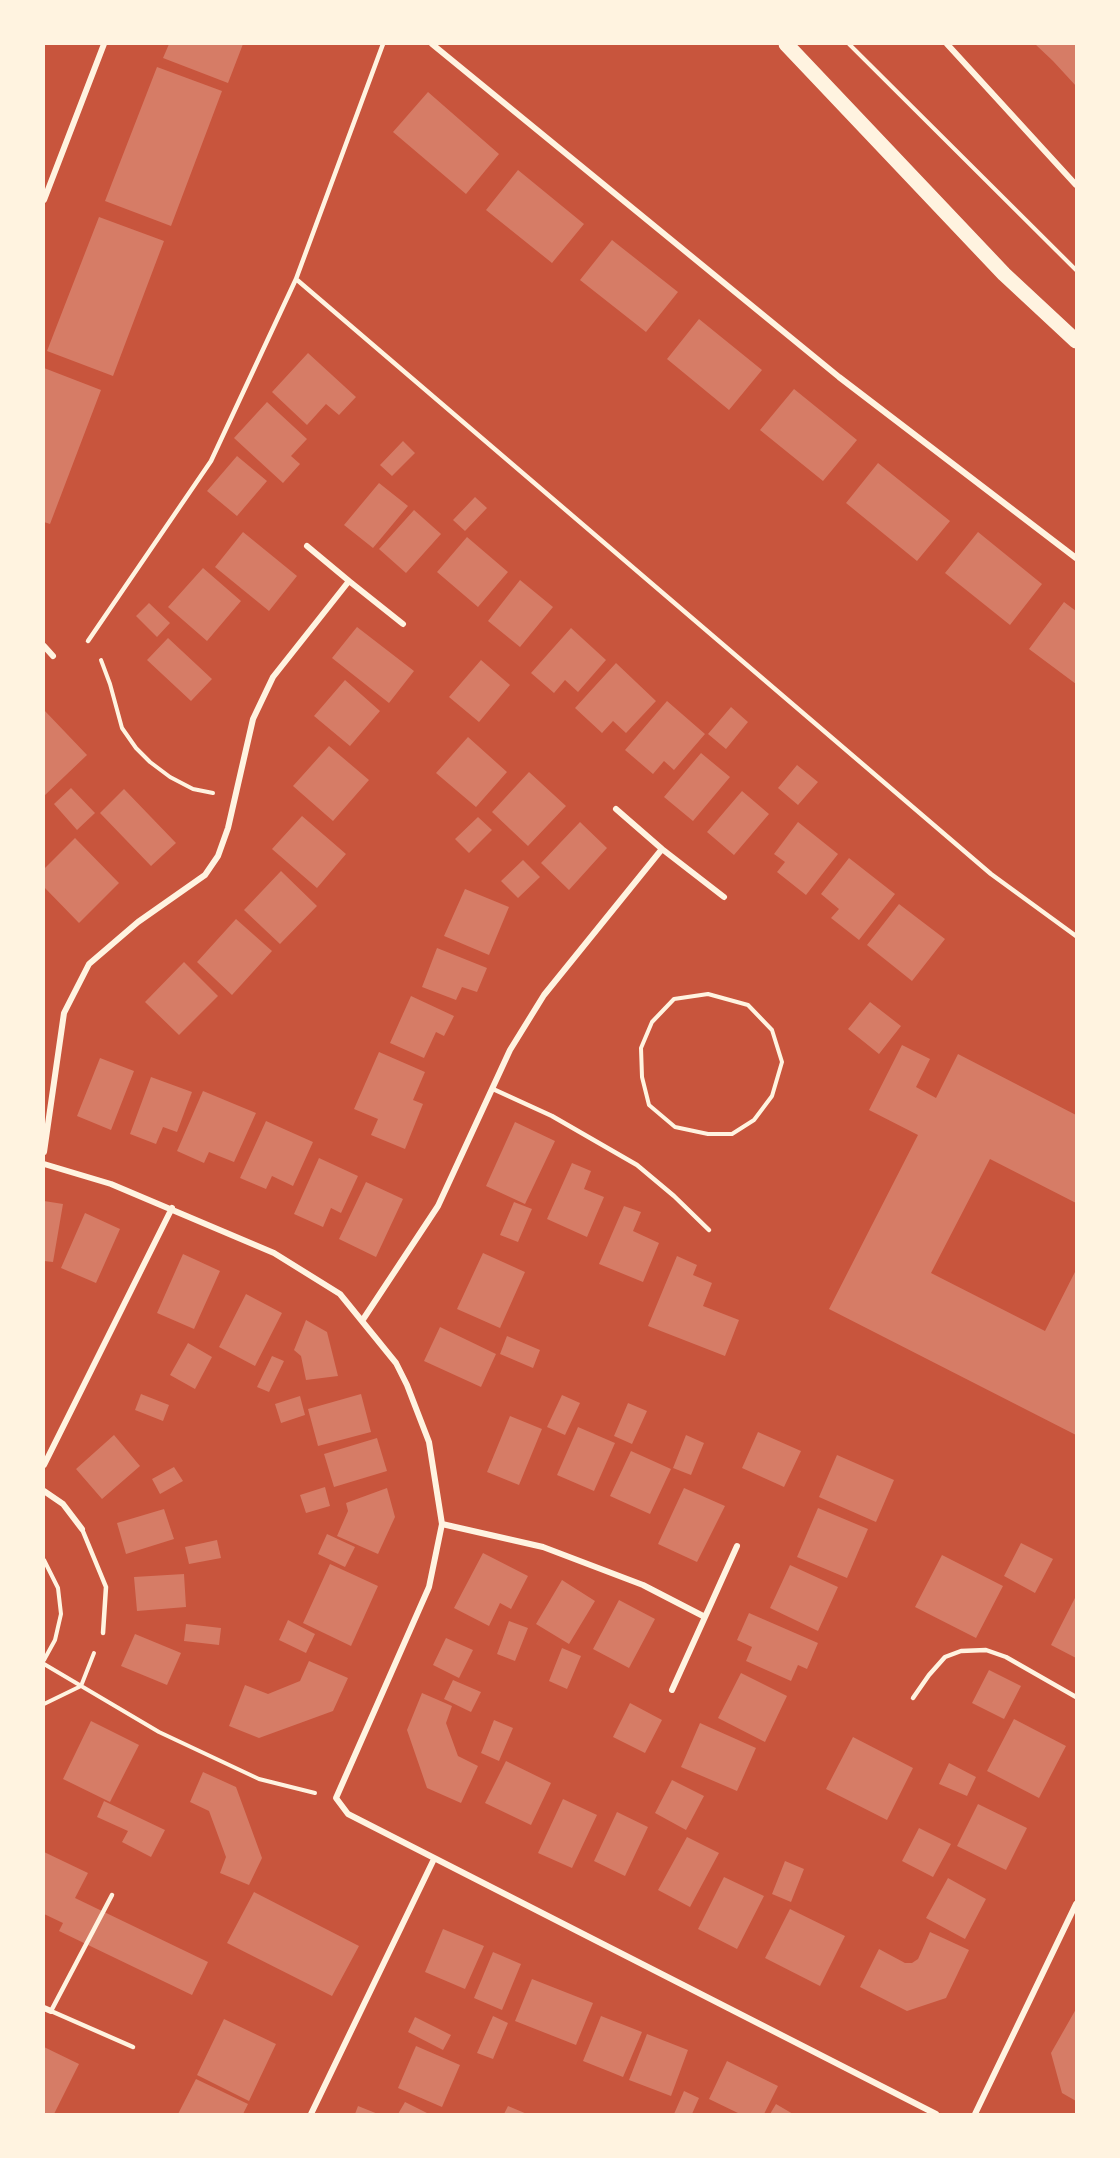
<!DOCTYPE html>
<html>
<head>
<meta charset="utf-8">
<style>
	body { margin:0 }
	#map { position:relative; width:1120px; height:2158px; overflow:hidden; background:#c8553d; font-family:Barlow,sans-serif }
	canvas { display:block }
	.frame { position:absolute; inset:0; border:45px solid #fff3e0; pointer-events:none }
</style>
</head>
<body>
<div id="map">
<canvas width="1120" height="2158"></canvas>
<div class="frame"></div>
</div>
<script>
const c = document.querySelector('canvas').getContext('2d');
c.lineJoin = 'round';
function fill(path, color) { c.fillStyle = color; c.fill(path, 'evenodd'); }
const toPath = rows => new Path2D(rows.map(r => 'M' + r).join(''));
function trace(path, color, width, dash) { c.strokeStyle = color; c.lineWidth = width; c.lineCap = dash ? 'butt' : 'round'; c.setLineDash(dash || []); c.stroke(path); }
fill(toPath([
	[169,44,243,44,228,83,163,58],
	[1035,44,1076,44,1076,86,1053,61],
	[157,67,222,91,171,226,105,201],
	[428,92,499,154,466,194,393,132],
	[518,170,584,224,552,263,486,210],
	[99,217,164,241,113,376,47,351],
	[612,240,678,292,646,332,580,280],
	[699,319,762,370,729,410,667,359],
	[308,353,356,397,339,415,326,404,307,425,272,392],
	[44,368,101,390,50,524,44,522],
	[794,389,857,440,823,481,760,430],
	[267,402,307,439,291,456,300,464,283,483,234,438],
	[403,441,415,453,392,476,380,465],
	[237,456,267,481,237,516,207,491],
	[878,463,950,521,917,561,846,503],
	[379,483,408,506,373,548,344,525],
	[475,497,487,508,465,531,453,520],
	[414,510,441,534,406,573,379,549],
	[243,532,297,576,269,611,215,567],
	[978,532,1042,584,1010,625,945,573],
	[467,537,508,572,478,607,437,572],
	[203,568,241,601,207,641,168,607],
	[520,580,553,607,520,647,488,621],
	[1064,602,1076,611,1076,684,1029,649],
	[149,603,170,623,157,637,136,616],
	[357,627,414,671,389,703,332,658],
	[571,628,606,660,578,692,565,680,554,693,531,673],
	[168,638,212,679,191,701,147,660],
	[481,660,510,685,479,722,449,697],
	[616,663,656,701,626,733,613,721,602,733,575,708],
	[345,680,380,711,350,746,314,716],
	[667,701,705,734,674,770,664,761,653,774,625,750],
	[731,707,748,722,726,749,708,734],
	[44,710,87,755,44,796],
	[468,737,507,772,476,807,436,773],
	[329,746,369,780,333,821,293,786],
	[701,753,730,777,693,821,664,797],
	[797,765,818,782,798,805,778,788],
	[529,772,566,806,528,846,492,812],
	[71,788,95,813,77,830,54,804],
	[124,789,176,843,151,866,100,813],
	[742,791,769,814,734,855,707,832],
	[302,816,346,854,317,888,272,849],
	[478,817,492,830,469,853,455,839],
	[580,822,607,848,569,890,541,863],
	[798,822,838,854,806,895,777,872,785,862,774,854],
	[75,838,119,883,79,923,44,887,44,869],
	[849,858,895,894,859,940,831,918,839,909,821,894],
	[523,860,540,877,518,898,501,881],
	[281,871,317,906,280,944,244,910],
	[465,889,509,907,489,955,444,936],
	[899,904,945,939,912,981,867,945],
	[236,919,272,951,232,995,197,962],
	[437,948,487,968,477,992,462,987,456,1000,422,987],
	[184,962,218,996,179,1035,145,1002],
	[411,996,454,1016,444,1036,436,1032,424,1058,390,1043],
	[870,1002,901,1026,879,1054,848,1029],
	[902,1045,930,1059,916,1087,936,1098,958,1054,1076,1115,1076,1203,990,1159,931,1273,1045,1331,1076,1270,1076,1435,829,1309,918,1135,869,1110],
	[379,1052,425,1072,413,1100,423,1104,405,1149,371,1135,378,1119,354,1109],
	[100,1058,134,1071,111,1130,77,1116],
	[151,1077,192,1092,177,1132,163,1127,156,1144,130,1134],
	[203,1091,256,1113,234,1162,209,1152,204,1163,177,1151],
	[266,1121,313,1142,293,1186,272,1176,266,1189,240,1178],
	[515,1122,555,1141,525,1204,486,1186],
	[319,1158,358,1176,341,1213,331,1208,323,1227,294,1214],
	[572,1163,591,1171,584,1189,604,1197,587,1237,547,1219],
	[366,1182,403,1199,376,1257,339,1239],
	[44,1201,63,1204,53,1262,44,1261],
	[514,1202,532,1209,518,1242,500,1235],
	[624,1206,641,1212,633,1231,659,1243,643,1282,599,1264],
	[85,1213,120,1229,96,1283,61,1268],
	[483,1253,525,1272,500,1328,457,1309],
	[183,1254,220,1271,194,1329,157,1313],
	[677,1256,697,1265,693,1275,712,1283,703,1306,739,1320,725,1356,648,1326],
	[246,1294,282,1313,255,1366,219,1347],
	[306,1320,327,1332,338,1376,306,1380,301,1356,294,1350],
	[440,1327,496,1354,481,1387,424,1361],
	[507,1336,540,1350,533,1368,500,1354],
	[188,1343,212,1357,195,1389,170,1375],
	[272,1356,284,1361,269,1392,257,1387],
	[141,1394,169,1405,163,1421,135,1410],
	[361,1394,371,1432,318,1446,308,1409],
	[562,1395,580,1403,565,1435,547,1427],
	[300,1396,305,1415,281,1423,275,1404],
	[628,1403,647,1411,632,1444,614,1436],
	[510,1416,542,1429,519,1485,487,1472],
	[578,1427,615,1443,594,1491,557,1475],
	[758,1432,801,1451,784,1487,742,1468],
	[114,1435,140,1466,102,1499,76,1469],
	[686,1435,704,1443,691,1475,673,1468],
	[377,1438,387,1471,334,1487,324,1454],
	[631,1451,671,1469,650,1514,610,1496],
	[837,1455,894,1480,876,1522,819,1497],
	[174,1467,183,1481,160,1494,152,1479],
	[325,1487,330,1506,306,1513,300,1495],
	[387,1488,395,1517,378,1554,337,1536,348,1511,346,1503],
	[684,1488,725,1506,697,1562,658,1544],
	[818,1508,868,1529,847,1578,797,1557],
	[164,1509,174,1539,126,1554,117,1523],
	[327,1534,355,1547,345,1567,318,1554],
	[217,1540,221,1558,189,1564,185,1547],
	[1021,1543,1053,1559,1035,1593,1004,1576],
	[483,1553,528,1576,511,1609,500,1603,489,1626,454,1608],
	[942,1555,1003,1586,976,1638,915,1607],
	[330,1564,378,1586,351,1646,303,1623],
	[790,1565,838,1587,818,1631,770,1608],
	[184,1574,186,1607,137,1611,134,1577],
	[562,1580,595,1601,569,1644,536,1624],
	[1076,1596,1076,1658,1051,1645],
	[619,1600,655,1619,629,1668,593,1649],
	[749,1613,818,1643,807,1669,798,1665,791,1681,746,1661,752,1647,737,1640],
	[288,1620,315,1634,306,1653,279,1640],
	[509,1621,528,1628,515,1661,497,1654],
	[186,1624,221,1628,219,1645,184,1641],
	[135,1634,181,1653,167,1685,121,1666],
	[446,1638,473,1650,459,1678,433,1665],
	[562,1648,581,1656,567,1689,549,1681],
	[309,1661,348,1678,333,1711,259,1738,229,1726,245,1685,268,1694,300,1681],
	[989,1670,1021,1686,1004,1719,972,1703],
	[741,1673,787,1696,765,1742,718,1718],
	[453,1680,481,1692,471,1712,444,1699],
	[422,1693,452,1706,446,1723,458,1756,478,1766,461,1803,427,1788,407,1730],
	[630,1703,662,1720,645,1753,613,1737],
	[1014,1719,1066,1746,1039,1798,987,1771],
	[494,1720,513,1728,499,1761,481,1753],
	[91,1721,139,1745,110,1802,63,1779],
	[700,1723,756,1748,737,1791,681,1767],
	[853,1737,913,1768,887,1820,826,1789],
	[506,1761,551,1783,531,1825,485,1803],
	[949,1763,976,1777,967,1796,939,1784],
	[203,1772,236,1787,262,1858,249,1885,220,1873,226,1857,209,1811,190,1802],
	[672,1780,704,1796,686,1830,655,1813],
	[563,1799,597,1815,572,1868,538,1853],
	[104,1801,165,1830,151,1857,122,1842,128,1831,97,1817],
	[978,1804,1027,1828,1006,1870,957,1846],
	[617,1812,648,1827,625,1876,594,1861],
	[919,1828,951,1844,933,1877,902,1861],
	[687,1837,719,1853,690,1907,658,1890],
	[44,1852,88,1873,75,1898,208,1962,192,1995,59,1931,63,1923,44,1914],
	[785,1861,804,1869,791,1902,772,1894],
	[724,1877,764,1896,737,1949,698,1929],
	[948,1878,986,1899,965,1939,926,1918],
	[254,1892,359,1946,332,1996,227,1943],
	[790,1909,845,1936,820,1986,765,1958],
	[443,1929,484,1946,465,1989,425,1972],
	[930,1932,969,1950,946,1998,907,2011,860,1987,879,1949,905,1963,912,1963,918,1959],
	[493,1952,521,1964,502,2010,474,1998],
	[532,1979,593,2003,576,2045,515,2021],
	[1076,2009,1076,2101,1062,2093,1051,2053],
	[493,2016,508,2023,493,2059,477,2053],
	[601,2016,642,2032,623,2077,583,2061],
	[415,2017,451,2035,443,2050,408,2032],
	[224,2019,276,2044,249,2101,197,2075],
	[647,2034,688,2050,671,2096,629,2080],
	[416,2046,460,2065,442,2107,398,2088],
	[44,2047,79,2064,54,2114,44,2114],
	[727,2061,778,2086,764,2114,740,2114,709,2099],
	[196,2079,248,2104,243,2114,178,2114],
	[684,2091,699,2098,692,2114,674,2114],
	[405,2102,429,2114,398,2114],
	[776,2104,793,2114,770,2114],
	[358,2106,378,2114,355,2114],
	[508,2106,527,2114,504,2114]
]), '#d67c66');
trace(toPath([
	[849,44,1076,270],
	[101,660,110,684,122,728,136,748,150,762,170,777,193,789,213,793],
	[708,994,748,1005,772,1030,782,1062,772,1096,754,1120,732,1134,708,1134,675,1127,649,1105,642,1077,641,1048,652,1022,674,999,708,994],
	[44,1560,58,1588,61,1614,55,1640,44,1660],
	[44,1664,159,1732,259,1779,315,1793],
	[44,1704,81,1686,94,1653]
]), '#fff3e0', 4);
trace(toPath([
	[383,44,296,279,991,874,1076,936],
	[88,641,211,461,296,279],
	[493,1089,552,1116,637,1165,674,1196,709,1230],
	[82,1529,106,1587,103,1633],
	[913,1698,929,1675,945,1657,961,1651,986,1650,1006,1657,1076,1697],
	[112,1895,51,2011,133,2047]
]), '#fff3e0', 4.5);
trace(toPath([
	[432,44,839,377,1076,558],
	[947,44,1076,185],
	[44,200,104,44],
	[349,581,403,624],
	[44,646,53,656],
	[662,849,724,897],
	[44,1152,64,1013,89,964,138,922,205,875,218,856,228,828,253,719,273,677,349,581,307,546],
	[44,1164,111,1184,274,1253,340,1294,396,1363,407,1385,429,1442,442,1524,429,1587,336,1798,348,1814,936,2114],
	[362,1321,438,1206,510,1050,544,995,662,849,616,809],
	[44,1465,172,1208],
	[44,1491,63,1504,82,1529],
	[442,1524,543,1547,643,1585,705,1617,737,1546],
	[672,1690,705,1617],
	[44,2008,51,2011],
	[311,2114,434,1859],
	[975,2114,1076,1904]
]), '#fff3e0', 6);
trace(toPath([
	[786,44,1004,274,1076,341]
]), '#fff3e0', 15);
</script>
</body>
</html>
